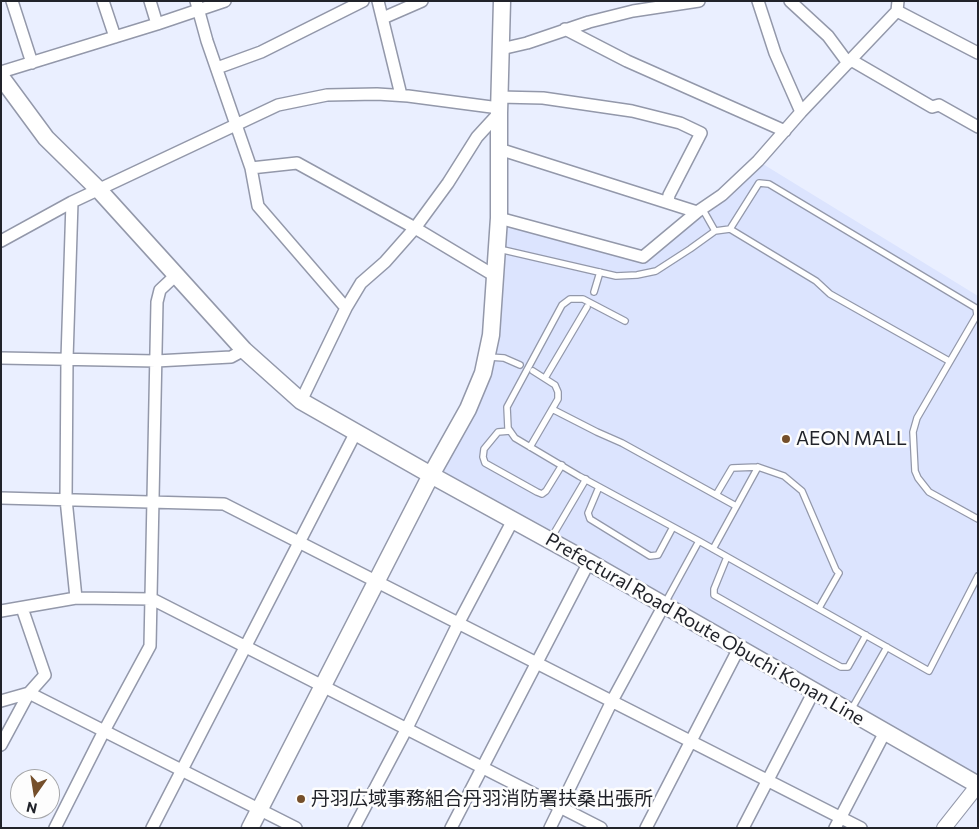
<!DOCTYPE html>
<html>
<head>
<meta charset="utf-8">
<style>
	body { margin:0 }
	#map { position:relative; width:979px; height:829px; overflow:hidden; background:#eaefff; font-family:Commissioner,sans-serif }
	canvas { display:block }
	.frame { position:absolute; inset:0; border:2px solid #21232a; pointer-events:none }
	.north { position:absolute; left:10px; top:769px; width:50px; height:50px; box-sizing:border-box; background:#fdfdfd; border:1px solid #a5a6a9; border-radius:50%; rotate:193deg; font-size:14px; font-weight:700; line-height:20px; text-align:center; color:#21232a }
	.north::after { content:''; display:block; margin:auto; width:18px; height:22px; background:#754f2b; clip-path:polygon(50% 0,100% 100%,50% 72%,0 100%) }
</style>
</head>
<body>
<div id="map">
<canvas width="979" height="829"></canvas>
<div class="frame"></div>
<div class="north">N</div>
</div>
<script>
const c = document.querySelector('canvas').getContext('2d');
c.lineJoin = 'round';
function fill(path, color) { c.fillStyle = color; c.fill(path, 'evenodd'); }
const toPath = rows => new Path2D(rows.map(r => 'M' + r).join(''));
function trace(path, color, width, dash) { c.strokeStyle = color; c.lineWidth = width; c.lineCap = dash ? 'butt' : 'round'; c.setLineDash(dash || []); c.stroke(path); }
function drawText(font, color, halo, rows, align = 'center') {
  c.font = font + ' Commissioner,"Noto Sans JP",sans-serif'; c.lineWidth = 5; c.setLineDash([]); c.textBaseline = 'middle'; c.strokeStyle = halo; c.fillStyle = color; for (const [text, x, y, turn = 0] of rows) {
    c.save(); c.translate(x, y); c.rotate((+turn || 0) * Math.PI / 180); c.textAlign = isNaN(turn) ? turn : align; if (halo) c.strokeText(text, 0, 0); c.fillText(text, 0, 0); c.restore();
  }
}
fill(toPath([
	[758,161,978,296,978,785,431,475,483,373,499,218,643,257]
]), '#dce4fe');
const service = toPath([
	[702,208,715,231],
	[730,229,759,183,769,184,976,308,977,315,917,418,913,432,915,471,918,478,929,492,978,519],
	[499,249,616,276,637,275,656,271,690,249,715,231,730,229,816,281,830,294,949,361],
	[594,292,600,272],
	[625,321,583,299,570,299,562,305,507,407,508,428,515,438,579,476,699,541,929,671,978,576],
	[489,357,504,358,520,365],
	[545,378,587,307],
	[552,409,597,432,622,443,736,506],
	[510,431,498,432,484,449,483,457,485,463,537,492,542,494,546,491,562,465],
	[530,447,558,399,558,392,555,385,533,371],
	[599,487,588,513,590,519,650,556,658,555,673,527],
	[716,495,732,468,758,467,784,476,802,491,836,570,839,573,819,608],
	[550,540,586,479],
	[713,549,758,467],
	[727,557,714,589,714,595,821,656,841,667,848,667,866,635],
	[665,603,699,541],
	[851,710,887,647]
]);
const minor = toPath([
	[12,1,32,63],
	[103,1,115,37],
	[150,1,157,24],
	[196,1,207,41,251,168,258,206,346,308],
	[378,1,401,95],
	[758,1,775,53,801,112],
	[790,1,828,36,848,63],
	[897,11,978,53],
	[383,18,422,1],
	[565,29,627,61,785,131],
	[501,49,527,43,589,22,633,11,699,1],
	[851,60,932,107,939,105,978,127],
	[217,68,261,52,363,1],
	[1,72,157,24,225,1],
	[499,97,543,98,632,111,680,123,701,133,669,195,668,202],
	[499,149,697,212],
	[251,168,297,163,415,228,495,276],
	[72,202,67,359,66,499,76,598],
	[499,218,643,257,697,212,722,195,758,161,801,112,897,11,898,1],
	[1,241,72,202,278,105,327,95,377,94,408,96,499,108],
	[1,358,156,361,231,357,244,350],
	[301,401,346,308,361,283,385,262,415,228,448,183,477,137,499,113],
	[1,498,224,504,861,828],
	[1,611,76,598,152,599,601,828],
	[1,701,29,693,296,828],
	[1,745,29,693,45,675,22,608],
	[55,828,104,731,150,646,157,302,160,290,175,276],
	[152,828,356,432],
	[354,828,407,728,458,624,513,520],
	[451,828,589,562],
	[550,828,612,701,664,605],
	[646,828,739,648],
	[743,828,814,691],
	[835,828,885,732]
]);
const tertiary = toPath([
	[944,828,978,785]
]);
const secondary = toPath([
	[1,77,46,138,99,190,244,350,301,401,431,475,589,562,978,785],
	[250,828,431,475,468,409,483,373,491,335,499,218,499,113,502,1]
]);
trace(service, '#9398aa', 8);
trace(minor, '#9398aa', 14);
trace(tertiary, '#9398aa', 16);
trace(secondary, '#9398aa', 19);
trace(service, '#fff', 5.5);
trace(minor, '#fff', 11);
trace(tertiary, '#fff', 14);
trace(secondary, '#fff', 16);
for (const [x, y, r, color] of [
	[786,439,5,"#754f2b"],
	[301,799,5,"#754f2b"]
]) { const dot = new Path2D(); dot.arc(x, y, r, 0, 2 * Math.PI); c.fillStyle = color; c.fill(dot); trace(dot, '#fdfdfd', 2); }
drawText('19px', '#21232a', '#fdfdfd', [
	["AEON MALL",796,439],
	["丹羽広域事務組合丹羽消防署扶桑出張所",311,799]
], 'left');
drawText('19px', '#21232a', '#fdfdfd', [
	["Prefectural Road Route Obuchi Konan Line",705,629,30]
]);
</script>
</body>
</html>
